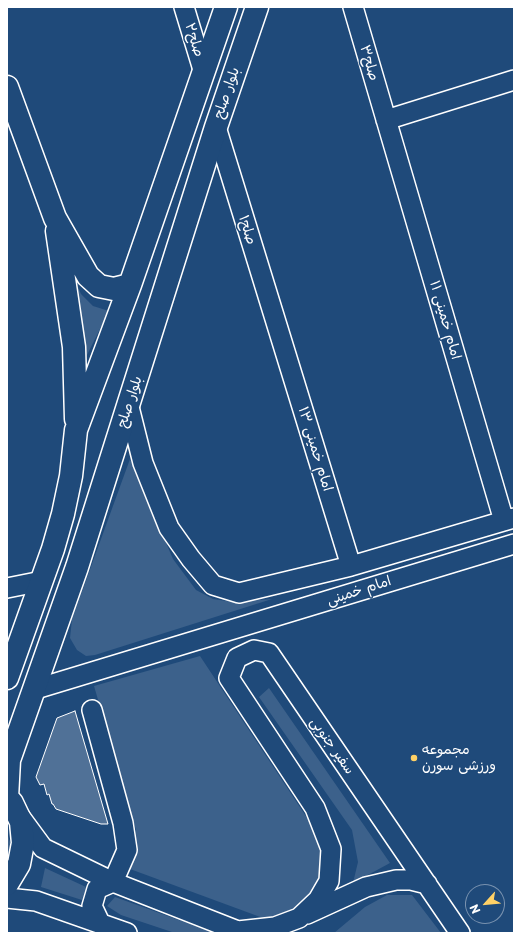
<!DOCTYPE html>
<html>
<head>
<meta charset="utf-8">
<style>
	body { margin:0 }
	#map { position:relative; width:521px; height:940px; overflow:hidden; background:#1f4a7a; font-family:"Playpen Sans",sans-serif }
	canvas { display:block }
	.frame { position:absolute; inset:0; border:8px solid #fff; pointer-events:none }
	.north { position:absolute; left:465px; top:884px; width:40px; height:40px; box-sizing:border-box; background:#1f4a7a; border:1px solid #7992af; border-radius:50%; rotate:243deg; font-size:11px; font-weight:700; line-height:16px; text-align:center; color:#fff }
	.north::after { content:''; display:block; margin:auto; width:14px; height:18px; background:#ffd166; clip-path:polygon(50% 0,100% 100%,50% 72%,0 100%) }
</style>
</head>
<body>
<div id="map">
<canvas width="521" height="940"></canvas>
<div class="frame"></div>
<div class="north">N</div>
</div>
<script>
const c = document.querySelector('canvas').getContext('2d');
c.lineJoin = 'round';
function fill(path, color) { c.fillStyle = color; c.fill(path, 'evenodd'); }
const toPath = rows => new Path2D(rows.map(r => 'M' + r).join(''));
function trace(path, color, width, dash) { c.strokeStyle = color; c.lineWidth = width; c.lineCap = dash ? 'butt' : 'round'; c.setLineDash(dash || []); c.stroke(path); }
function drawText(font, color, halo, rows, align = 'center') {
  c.font = font + ' "Playpen Sans","Playpen Sans Arabic",sans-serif'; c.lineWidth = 3; c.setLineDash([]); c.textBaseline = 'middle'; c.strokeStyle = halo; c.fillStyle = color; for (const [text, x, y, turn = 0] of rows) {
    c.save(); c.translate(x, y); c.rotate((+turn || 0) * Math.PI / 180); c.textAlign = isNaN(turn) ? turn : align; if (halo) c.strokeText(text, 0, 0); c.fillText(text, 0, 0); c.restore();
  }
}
fill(toPath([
	[66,259,81,294,93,306,109,311,85,359],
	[130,459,173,559,196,590,213,599,233,602,272,599,95,655,86,656,77,650,70,638,72,619],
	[200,656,321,839,326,869,316,893,293,911,283,915,263,918,130,869,136,830,94,686],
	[269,688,390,863,353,883,358,862,352,830,259,697],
	[7,833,10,842,10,858,7,865],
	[45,868,86,887,82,900,41,887],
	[387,895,412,895,441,933,334,933,365,907],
	[115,897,215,933,175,933,121,915,107,906]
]), '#3c618b');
const building = toPath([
	[75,711,108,824,101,824,56,809,53,804,52,804,49,794,47,795,44,784,40,785,36,777,57,718,75,711]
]);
fill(building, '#507197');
trace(building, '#fff', 1);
const minor = toPath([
	[184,7,204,73],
	[353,7,504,521],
	[386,120,514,80],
	[216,127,351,566],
	[129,407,143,463,169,528,191,559,213,585,239,593,351,566,514,518],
	[7,588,42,581],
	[36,689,514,544],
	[92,710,123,823,127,850,113,882,97,889,92,906,100,923],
	[18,814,43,848,113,882,243,933],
	[7,898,36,901,127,933],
	[307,914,366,887,396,880,411,880,427,884],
	[238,931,275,927,299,918,318,900,329,881,331,849,315,808,229,678,237,658,254,650,269,653,460,933]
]);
const major = toPath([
	[7,87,55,218,88,276,99,286,114,289,130,285],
	[57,231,74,347,76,419],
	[7,678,53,549,63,514,71,476,76,430,130,285,226,7],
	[7,797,12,803,21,822,23,843,19,864,7,884],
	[7,798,9,760,77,567,216,127,257,7]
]);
trace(minor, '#fff', 22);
trace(major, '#fff', 25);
trace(minor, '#1f4a7a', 19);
trace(major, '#1f4a7a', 22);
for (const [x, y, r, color] of [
	[414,758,4,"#ffd166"]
]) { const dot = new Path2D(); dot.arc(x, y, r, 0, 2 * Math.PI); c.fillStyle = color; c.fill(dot); trace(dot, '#1f4a7a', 1.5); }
drawText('14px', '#fff', '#1f4a7a', [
	["صلح۲",194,40,73],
	["صلح۳",369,63,74],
	["بلوار صلح",227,93,-71],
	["۱صلح",247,230,73],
	["امام خمینی ۱۱",445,320,74],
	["بلوار صلح",130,402,-72],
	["امام خمینی ۱۳",315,449,73],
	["امام خمینی",359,591,-18],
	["سفیر جنوبی",332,746,55]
]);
drawText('14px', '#fff', '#1f4a7a', [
	["مجموعه",422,750],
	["ورزشی سورن",422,766]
], 'left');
</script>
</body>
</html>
